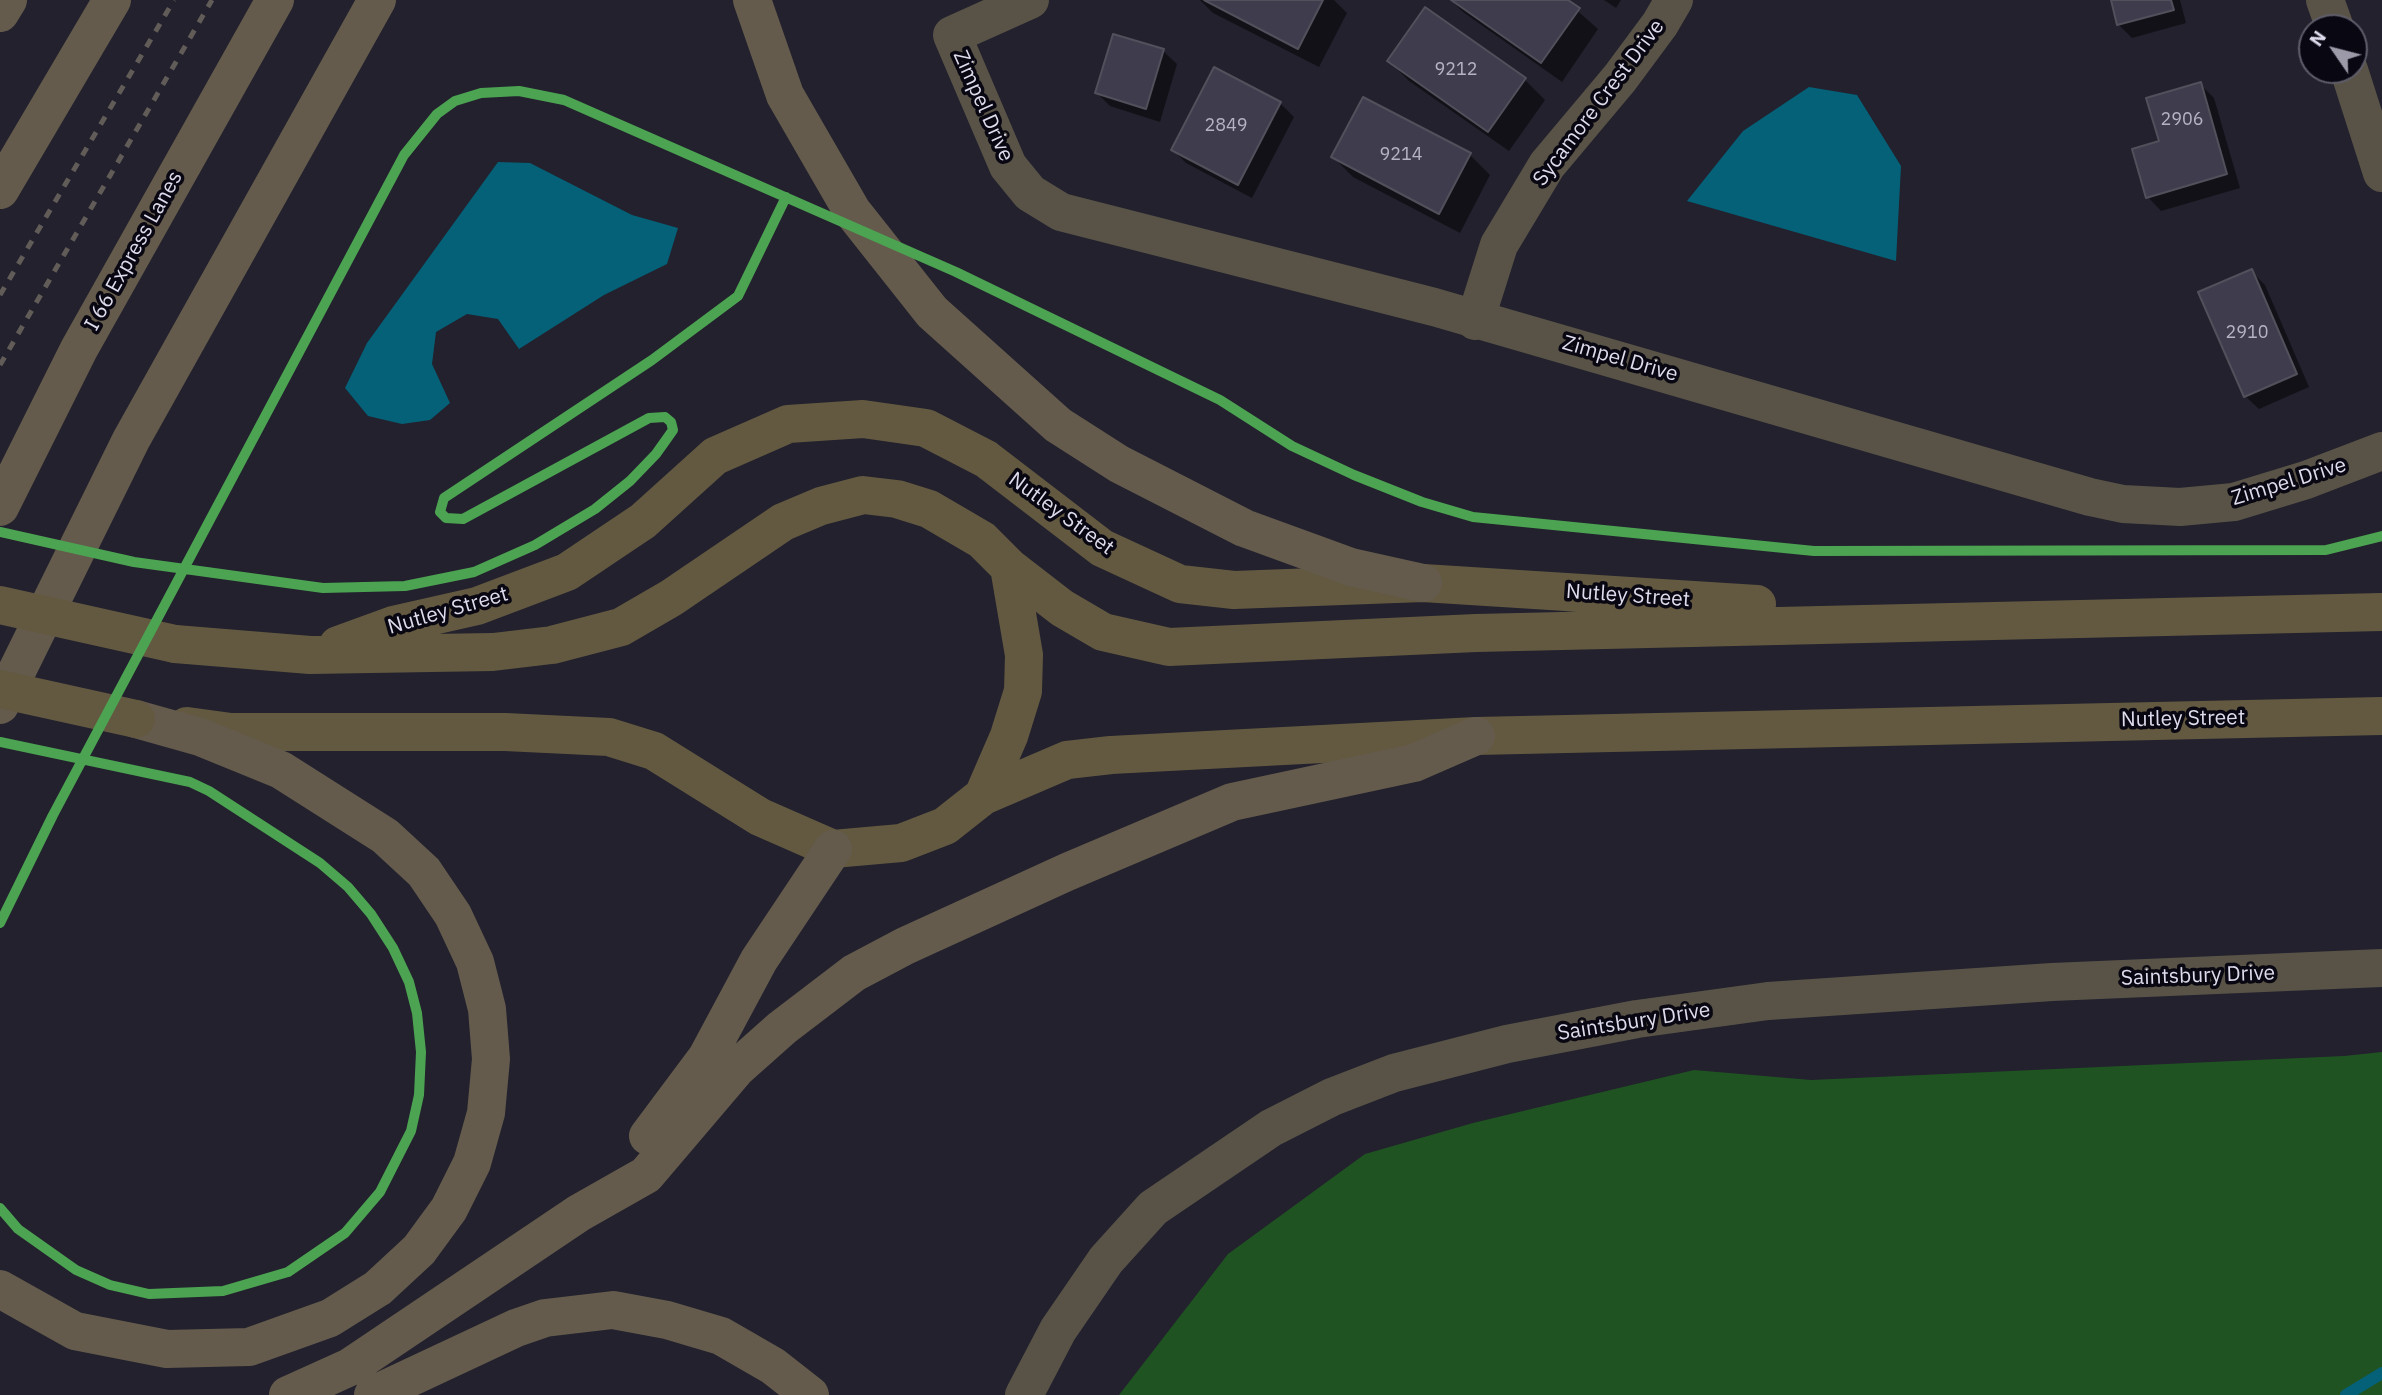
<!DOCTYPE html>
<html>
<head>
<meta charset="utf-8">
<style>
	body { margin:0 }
	#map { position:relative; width:2382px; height:1395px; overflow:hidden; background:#22212d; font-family:"IBM Plex Sans",sans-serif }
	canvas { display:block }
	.north { position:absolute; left:2298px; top:14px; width:70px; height:70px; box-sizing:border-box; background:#090712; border:2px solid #5e5c69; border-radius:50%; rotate:305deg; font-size:19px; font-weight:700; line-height:28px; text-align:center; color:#dddbec }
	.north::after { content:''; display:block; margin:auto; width:24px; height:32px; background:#9c9aa9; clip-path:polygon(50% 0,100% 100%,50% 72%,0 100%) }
</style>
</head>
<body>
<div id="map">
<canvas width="2382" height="1395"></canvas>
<div class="north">N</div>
</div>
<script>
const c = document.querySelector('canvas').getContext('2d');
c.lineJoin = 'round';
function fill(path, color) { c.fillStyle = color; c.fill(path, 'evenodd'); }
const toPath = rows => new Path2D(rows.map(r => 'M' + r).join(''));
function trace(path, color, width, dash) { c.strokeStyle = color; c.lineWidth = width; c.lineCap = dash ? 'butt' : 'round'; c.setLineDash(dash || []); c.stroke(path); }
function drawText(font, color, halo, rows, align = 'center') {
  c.font = font + ' "IBM Plex Sans",sans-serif'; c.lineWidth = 7; c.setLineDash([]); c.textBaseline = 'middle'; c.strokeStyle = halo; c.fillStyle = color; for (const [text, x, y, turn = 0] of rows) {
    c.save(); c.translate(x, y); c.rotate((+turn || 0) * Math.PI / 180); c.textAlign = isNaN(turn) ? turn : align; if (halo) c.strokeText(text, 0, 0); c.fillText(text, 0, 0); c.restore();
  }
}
fill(toPath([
	[2382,1052,2382,1395,1119,1395,1228,1254,1365,1154,1473,1123,1694,1070,1811,1080,2344,1056]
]), '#205322');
fill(toPath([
	[1809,87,1857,95,1901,166,1896,261,1687,201,1743,131],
	[498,162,530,163,632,215,678,228,667,264,604,295,519,349,498,319,467,314,436,332,432,364,450,403,430,420,402,424,368,416,345,388,367,343]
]), '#056178');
fill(toPath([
	[1200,0,1334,0,1347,13,1319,67,1213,13],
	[1451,0,1565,0,1598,29,1562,82,1463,12],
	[1604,0,1621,0,1616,8],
	[2112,0,2180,0,2186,23,2132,38,2118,24],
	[1425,10,1525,80,1545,100,1509,151,1409,81,1389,61],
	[1163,51,1177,64,1160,122,1110,106,1097,93],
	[2200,84,2214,98,2240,188,2161,211,2148,197,2161,142],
	[1280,103,1294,117,1252,198,1186,163,1173,150],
	[1470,155,1490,175,1460,233,1353,177,1333,157],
	[2251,271,2265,285,2309,387,2259,409,2245,396]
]), '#0007');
trace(toPath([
	[2346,1395,2382,1373]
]), '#056178', 12);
const building = toPath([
	[1204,0,1323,0,1298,49,1204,0],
	[1451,0,1568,0,1580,8,1541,63,1451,0],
	[2111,0,2171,0,2174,10,2117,25,2111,0],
	[1425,7,1526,78,1488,132,1387,61,1425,7],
	[1113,34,1164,49,1146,109,1095,93,1113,34],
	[1214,67,1281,102,1238,185,1171,150,1214,67],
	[2201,82,2227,174,2146,198,2132,149,2159,141,2146,98,2201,82],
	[1363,97,1471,153,1439,214,1331,157,1363,97],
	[2252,269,2297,374,2244,397,2198,292,2252,269]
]);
fill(building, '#3f3c4e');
trace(building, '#51505b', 2);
trace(toPath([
	[1030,0,952,35,1008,166,1030,193,1061,212,1434,307,2090,497,2123,504,2180,507,2234,502,2306,480,2382,451],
	[2325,0,2335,28],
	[2349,70,2382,173],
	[1475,321,1499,245,1547,165,1620,78,1660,24,1674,0]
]), '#595347', 38);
trace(toPath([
	[1024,1395,1058,1330,1106,1260,1153,1208,1271,1128,1332,1097,1394,1073,1507,1044,1637,1019,1768,1001,2052,982,2382,968]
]), '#595347', 38);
trace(toPath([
	[175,644,310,655,493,652,552,645,621,627,671,598,783,522,821,506,863,495,897,499,929,509,982,540,1009,567,1062,608,1103,632,1169,647,1476,633,2382,612],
	[338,645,393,625,477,606,567,572,643,521,715,456,788,424,863,419,926,428,986,459,1102,548,1180,584,1234,590,1423,583,1757,604],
	[187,726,231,732,505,732,609,737,654,751,760,817,833,849,901,843,945,826,983,796,1067,760,1111,755,1476,736,2382,716],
	[983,796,1009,736,1023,691,1024,655,1009,567]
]), '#635941', 38);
trace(toPath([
	[752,0,785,95,852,211,932,312,1058,425,1119,464,1244,528,1351,567,1423,583],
	[0,13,8,0],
	[0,190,112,0],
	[0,507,79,349,275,0],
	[0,705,131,440,377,0],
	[648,1136,707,1057,759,960,833,849],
	[0,1289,75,1331,167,1349,249,1347,330,1318,378,1288,419,1250,449,1209,472,1163,486,1113,491,1059,487,1009,475,962,453,915,424,872,385,836,281,770,200,737,136,719],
	[288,1395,350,1367,579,1213,646,1175,737,1068,782,1028,854,973,905,946,1067,872,1232,802,1414,763,1476,736],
	[373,1395,516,1328,545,1318,613,1310,667,1320,721,1336,773,1366,810,1395]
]), '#645b4c', 38);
trace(toPath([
	[0,295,174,0],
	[0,365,212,0]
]), '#615c58', 5, [9, 9]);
trace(toPath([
	[0,605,175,644],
	[0,689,136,719]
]), '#635941', 38);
trace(toPath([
	[0,532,134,562,323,588,405,586,474,572,535,545,595,509,630,481,656,454,673,430,671,422,665,417,649,418,463,519,446,518,440,512,444,498,652,360,738,296,786,197],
	[0,742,190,782,209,791,320,863,348,887,371,914,393,948,409,982,417,1013,421,1052,419,1095,411,1131,380,1192,345,1233,288,1272,223,1291,149,1294,110,1285,76,1270,18,1229,0,1208],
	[0,923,53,815,404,155,437,114,455,101,481,93,519,91,564,100,956,272,1220,400,1292,446,1354,475,1422,502,1473,517,1814,551,2326,550,2382,536]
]), '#4ca352', 10);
drawText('18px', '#b6b3c4', null, [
	["9212",1456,70],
	["2906",2182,120],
	["2849",1226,126],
	["9214",1401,155],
	["2910",2247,333]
]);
drawText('21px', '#dddbec', '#090712', [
	["Sycamore Crest Drive",1599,103,-53],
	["Zimpel Drive",983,106,66],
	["I 66 Express Lanes",134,251,-61],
	["Zimpel Drive",1620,359,16],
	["Zimpel Drive",2289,482,-17],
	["Nutley Street",1061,514,36],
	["Nutley Street",1628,596,4],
	["Nutley Street",448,611,-16],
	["Nutley Street",2183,719,-1],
	["Saintsbury Drive",2198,976,-2],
	["Saintsbury Drive",1634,1022,-9]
]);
</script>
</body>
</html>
